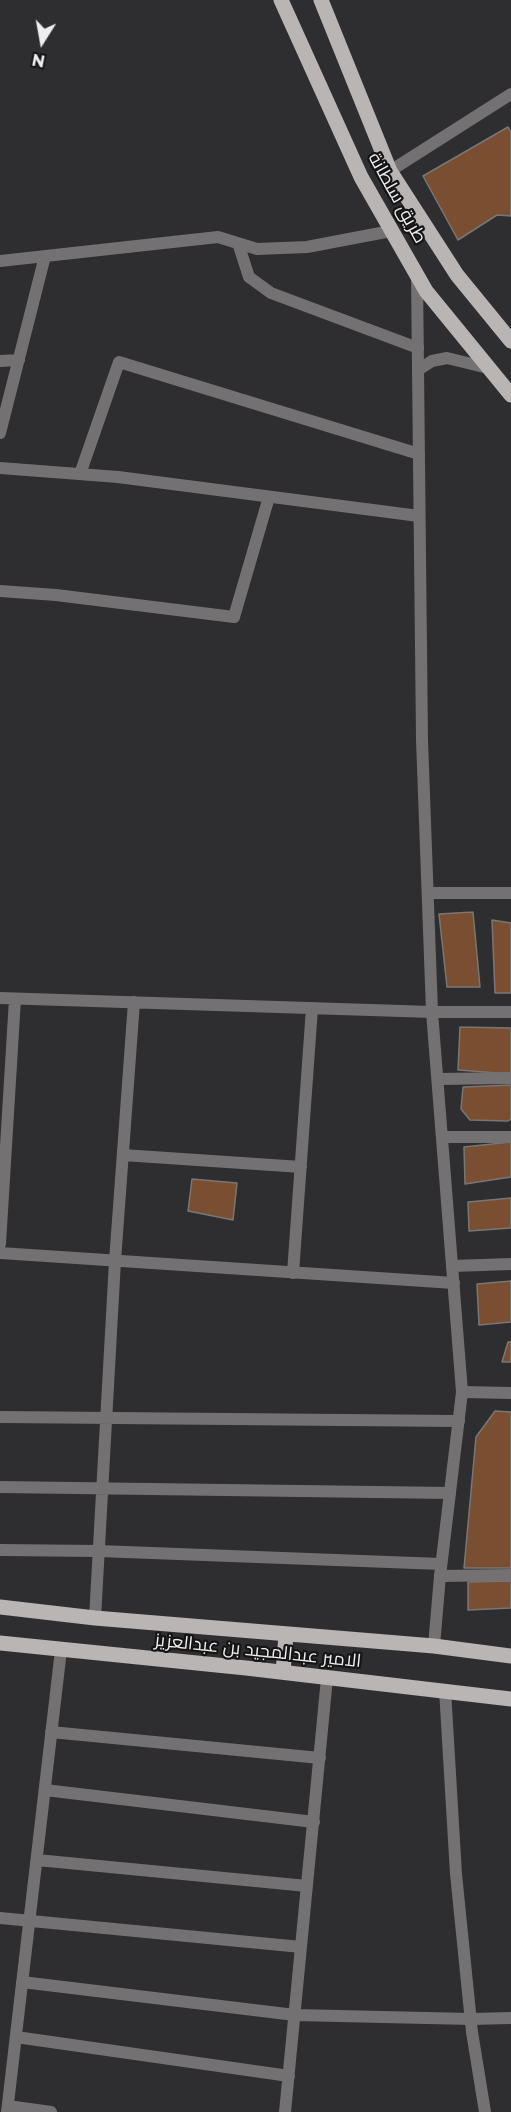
<!DOCTYPE html>
<html>
<head>
<meta charset="utf-8">
<style>
	body { margin:0 }
	#map { position:relative; width:511px; height:2112px; overflow:hidden; background:#2e2d2f; font-family:Montserrat,sans-serif }
	canvas { display:block }
	.north { position:absolute; left:12px; top:12px; width:60px; height:60px; -webkit-text-stroke:4px #161516; paint-order:stroke; rotate:191deg; font-size:16px; font-weight:700; line-height:24px; text-align:center; color:#eeedef }
	.north::after { content:''; display:block; margin:auto; width:21px; height:27px; background:#eeedef; clip-path:polygon(50% 0,100% 100%,50% 72%,0 100%) }
</style>
</head>
<body>
<div id="map">
<canvas width="511" height="2112"></canvas>
<div class="north">N</div>
</div>
<script>
const c = document.querySelector('canvas').getContext('2d');
c.lineJoin = 'round';
function fill(path, color) { c.fillStyle = color; c.fill(path, 'evenodd'); }
const toPath = rows => new Path2D(rows.map(r => 'M' + r).join(''));
function trace(path, color, width, dash) { c.strokeStyle = color; c.lineWidth = width; c.lineCap = dash ? 'butt' : 'round'; c.setLineDash(dash || []); c.stroke(path); }
function drawText(font, color, halo, rows, align = 'center') {
  c.font = font + ' Montserrat,Cairo,sans-serif'; c.lineWidth = 4.5; c.setLineDash([]); c.textBaseline = 'middle'; c.strokeStyle = halo; c.fillStyle = color; for (const [text, x, y, turn = 0] of rows) {
    c.save(); c.translate(x, y); c.rotate((+turn || 0) * Math.PI / 180); c.textAlign = isNaN(turn) ? turn : align; if (halo) c.strokeText(text, 0, 0); c.fillText(text, 0, 0); c.restore();
  }
}
const building = toPath([
	[508,127,511,132,511,216,497,215,458,240,423,176,508,127],
	[473,912,480,987,447,987,439,914,473,912],
	[492,920,511,923,511,993,495,993,492,920],
	[460,1027,511,1028,511,1074,458,1070,460,1027],
	[511,1085,511,1119,508,1121,470,1120,461,1109,463,1087,511,1085],
	[511,1142,511,1177,465,1184,464,1147,511,1142],
	[192,1179,237,1183,233,1220,188,1211,192,1179],
	[511,1198,511,1228,469,1231,468,1202,511,1198],
	[511,1281,511,1322,479,1325,477,1284,511,1281],
	[508,1342,511,1342,511,1362,502,1362,508,1342],
	[495,1411,511,1412,511,1568,464,1568,476,1437,495,1411],
	[511,1581,511,1608,468,1610,468,1582,511,1581]
]);
fill(building, '#7a4e31');
trace(building, '#797775', 1.5);
trace(toPath([
	[390,171,511,94],
	[238,243,249,277,271,293,418,348],
	[0,261,218,237,257,249,307,247,391,231],
	[0,361,19,360],
	[0,433,45,256],
	[0,468,118,477,419,516],
	[80,474,119,362,419,454],
	[0,591,56,595,234,617,269,497],
	[428,893,511,893],
	[0,998,432,1012,511,1012],
	[438,1079,511,1078],
	[442,1137,511,1137],
	[123,1155,301,1167],
	[0,1244,15,999],
	[0,1253,454,1283],
	[452,1266,511,1264],
	[293,1273,312,1008],
	[462,1392,511,1393],
	[0,1417,459,1421],
	[0,1487,450,1493],
	[0,1550,99,1551,441,1564],
	[440,1576,511,1575],
	[95,1618,115,1261,134,1002],
	[51,1732,320,1758],
	[45,1790,314,1822],
	[37,1860,307,1886],
	[0,1918,301,1947],
	[22,1982,295,2015,471,2019,511,2018],
	[16,2037,289,2076],
	[8,2106,51,2112],
	[7,2112,61,1650],
	[285,2112,327,1678]
]), '#737171', 12);
trace(toPath([
	[417,276,422,740,432,1012,462,1392,440,1576,434,1646],
	[418,370,432,361,447,358,488,368],
	[445,1690,456,1874,472,2032,485,2112]
]), '#737171', 12);
trace(toPath([
	[281,0,361,177,426,291,511,395],
	[321,0,390,171,457,275,511,341],
	[0,1607,95,1618,434,1646,511,1656],
	[0,1643,246,1668,511,1699],
	[283,1672,286,1635]
]), '#b8b5b4', 15);
drawText('18px', '#eeedef', '#161516', [
	["طريق سلطانة",397,198,61],
	["الامير عبدالمجيد بن عبدالعزيز",258,1651,6]
]);
</script>
</body>
</html>
